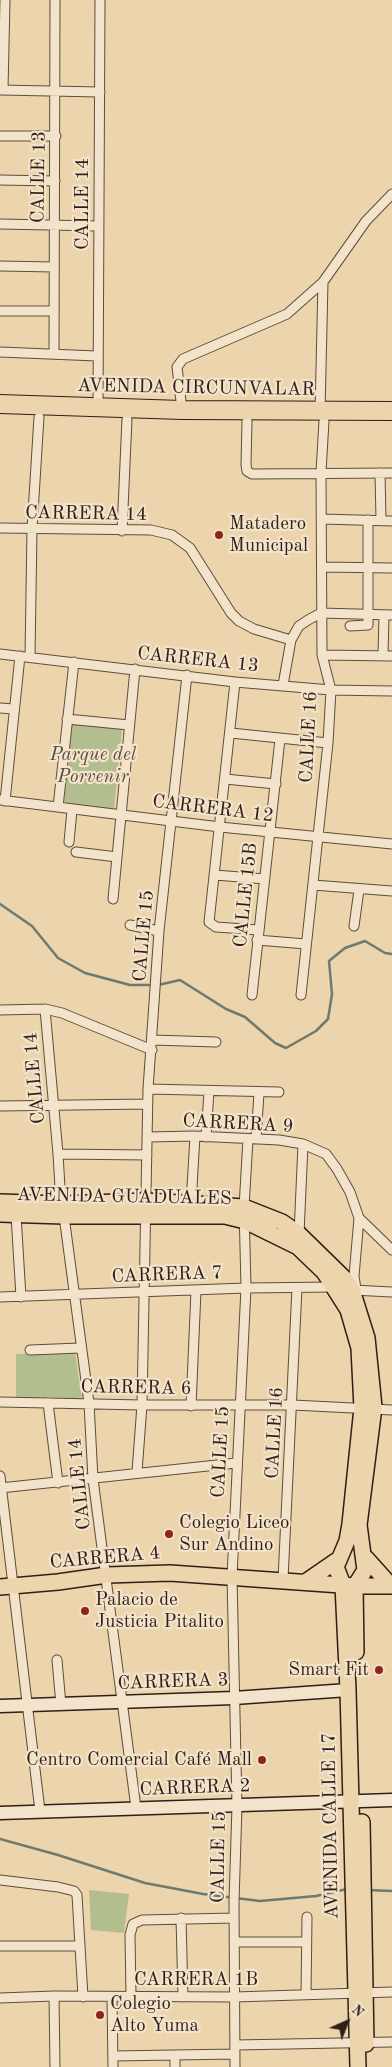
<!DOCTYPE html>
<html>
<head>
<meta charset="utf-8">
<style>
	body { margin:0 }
	#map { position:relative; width:392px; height:2067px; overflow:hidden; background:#ecd4ad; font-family:"Old Standard TT",serif }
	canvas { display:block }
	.north { position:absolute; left:322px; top:1997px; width:50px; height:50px; -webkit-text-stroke:4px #f3e3ca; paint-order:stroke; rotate:44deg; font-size:14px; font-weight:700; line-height:20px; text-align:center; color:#301e18 }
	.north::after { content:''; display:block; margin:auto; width:18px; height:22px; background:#301e18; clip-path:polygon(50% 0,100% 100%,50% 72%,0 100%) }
</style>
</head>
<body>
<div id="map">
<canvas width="392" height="2067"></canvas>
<div class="north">N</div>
</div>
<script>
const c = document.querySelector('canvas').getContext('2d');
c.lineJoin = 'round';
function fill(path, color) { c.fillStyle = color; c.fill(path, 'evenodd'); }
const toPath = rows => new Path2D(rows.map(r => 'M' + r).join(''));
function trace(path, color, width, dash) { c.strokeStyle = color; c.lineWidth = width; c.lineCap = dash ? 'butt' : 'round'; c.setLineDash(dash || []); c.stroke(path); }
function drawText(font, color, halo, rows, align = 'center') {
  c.font = font + ' "Old Standard TT",serif'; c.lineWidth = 4.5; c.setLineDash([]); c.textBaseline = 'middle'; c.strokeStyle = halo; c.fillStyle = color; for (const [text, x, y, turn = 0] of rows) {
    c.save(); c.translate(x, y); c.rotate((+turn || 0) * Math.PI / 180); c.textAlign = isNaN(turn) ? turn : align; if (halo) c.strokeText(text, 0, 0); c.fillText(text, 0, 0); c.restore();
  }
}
fill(toPath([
	[71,724,122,728,114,810,64,804],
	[75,1352,82,1399,16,1400,16,1354],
	[89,1890,129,1894,124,1933,91,1930]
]), '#b3be8e');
trace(toPath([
	[0,904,32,926,58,958,85,973,130,985,152,985],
	[158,985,180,980,226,1009,245,1017,275,1043,286,1048,316,1031,328,1019,332,994,329,961,345,948,365,941,385,953,392,954],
	[0,1839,58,1855,145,1883,203,1894,260,1901,316,1896,347,1889],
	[367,1890,392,1891]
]), '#6f7a6e', 2.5);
const street = toPath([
	[0,90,100,92],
	[3,90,5,0],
	[0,136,56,136],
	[0,180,55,181],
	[0,224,98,226],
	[0,266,54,267],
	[0,311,54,311],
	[0,352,97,356],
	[54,354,55,0],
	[98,408,100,0],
	[182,410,177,367,183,359,287,314,323,282],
	[320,412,323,282,366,221,392,194],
	[247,421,246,465,247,471,252,474,392,473],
	[380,473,381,520],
	[322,519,392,521],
	[0,528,151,530,172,535,190,548,231,613,239,621,254,629,291,640],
	[122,531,127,419],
	[322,567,392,568],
	[350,626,368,625,368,520],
	[0,654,235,682,331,690,392,691],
	[322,655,392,656],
	[383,656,384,615],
	[30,657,32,529,39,417],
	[235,682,209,922,216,927,258,930],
	[283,685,291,640,299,626,308,620,321,613,392,615],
	[0,708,14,709],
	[67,719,129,725],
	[231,733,328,743],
	[225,779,276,784],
	[0,800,220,827,392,844],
	[5,801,20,656],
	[58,807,74,662],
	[69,842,72,810],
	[76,852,117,857],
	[215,875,265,879],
	[313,885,392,891],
	[113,899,135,669],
	[130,925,159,931],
	[354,926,359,890],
	[257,940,306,944],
	[252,995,280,739],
	[301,995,328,743,331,690,322,655,321,472,324,421],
	[45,1009,58,1154,61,1204],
	[0,1010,45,1009,62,1013,152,1050],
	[152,1040,216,1042],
	[148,1089,279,1092],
	[0,1106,147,1104],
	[148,1137,195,1136,279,1140,303,1144,326,1154,337,1169,350,1192,359,1218,392,1250],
	[206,1137,209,1091],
	[256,1139,259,1093],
	[58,1154,147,1155],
	[191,1204,195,1136],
	[16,1215,21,1297],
	[64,1216,89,1403,93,1479,136,1808],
	[299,1234,303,1144],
	[356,1289,354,1276,359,1218],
	[352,1290,392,1292],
	[0,1297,246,1288,335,1287],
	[30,1350,80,1348],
	[0,1402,142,1405,293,1405,392,1410],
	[48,1403,58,1483],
	[191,1406,196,1291],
	[137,1472,142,1405,148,1089,159,931,187,675],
	[0,1476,40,1811],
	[0,1488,236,1463],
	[283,1579,297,1288],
	[57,1660,61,1705],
	[0,1880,58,1887,74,1891,77,1895,83,1997],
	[181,1918,183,1997],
	[234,1942,306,1942],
	[0,1946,80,1946],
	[306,1994,307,1917],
	[54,1996,55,2067],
	[131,1996,130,1935,133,1924,142,1920,234,1918],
	[112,1997,113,2067],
	[0,1998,54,1996,235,1997,392,1992],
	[236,2045,392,2042],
	[175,2055,175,2067],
	[113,2056,235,2054],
	[235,2067,234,1902,237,1806,232,1576,246,1288,244,1207,248,1139]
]);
const secondary = toPath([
	[0,1706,234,1698,348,1690],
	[0,1813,392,1800]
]);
const primary = toPath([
	[0,1202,61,1204,146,1201,244,1207,282,1222,299,1234,344,1278,352,1290,367,1338,374,1407,359,1525,365,1570,355,1586],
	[0,1214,64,1216,225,1216,245,1221,298,1247,324,1272,348,1310,359,1348,362,1408,350,1524,347,1541,336,1567,343,1585,348,1690,358,2067],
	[366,1558,391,1586],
	[307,1581,336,1561],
	[355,1586,356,1652],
	[0,1587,58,1582,107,1575,170,1573,355,1586,392,1586],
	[362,1822,366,2044]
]);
const highway = toPath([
	[0,404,182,410,392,411]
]);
trace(street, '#5f4c3d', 11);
trace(secondary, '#301e18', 15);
trace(primary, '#301e18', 18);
trace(highway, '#301e18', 20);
trace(street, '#f3e3ca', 9);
trace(secondary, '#f3e3ca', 12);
trace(primary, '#ecd4ad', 15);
trace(highway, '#ecd4ad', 18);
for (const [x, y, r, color] of [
	[219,535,5,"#8f2418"],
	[169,1534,5,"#8f2418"],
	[85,1611,5,"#8f2418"],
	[379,1670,5,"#8f2418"],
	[262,1760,5,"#8f2418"],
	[100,2015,5,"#8f2418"]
]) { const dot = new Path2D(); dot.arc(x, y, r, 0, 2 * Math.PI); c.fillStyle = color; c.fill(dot); trace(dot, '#f3e3ca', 2); }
drawText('19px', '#301e18', '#f3e3ca', [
	["CALLE 13",39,177,-89],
	["CALLE 14",83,204,-90],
	["AVENIDA CIRCUNVALAR",196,388,1],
	["CARRERA 14",86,514,1],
	["CARRERA 13",198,660,6],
	["CALLE 16",309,737,-87],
	["CARRERA 12",213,809,7],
	["CALLE 15B",246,895,-84],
	["CALLE 15",144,936,-85],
	["CALLE 14",35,1078,-95],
	["CARRERA 9",238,1124,3],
	["AVENIDA GUADUALES",124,1197,1],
	["CARRERA 7",167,1275,-2],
	["CARRERA 6",136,1388,1],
	["CALLE 16",275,1433,-87],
	["CALLE 15",221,1452,-87],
	["CALLE 14",80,1484,-96],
	["CARRERA 4",105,1558,-5],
	["CARRERA 3",173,1682,-2],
	["CARRERA 2",195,1788,-2],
	["AVENIDA CALLE 17",331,1826,-91],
	["CALLE 15",219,1857,-89],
	["CARRERA 1B",196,1980]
]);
drawText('19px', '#301e18', '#f3e3ca', [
	["Matadero",229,524],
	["Municipal",229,546],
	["Colegio Liceo",179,1523],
	["Sur Andino",179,1545],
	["Palacio de",95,1600],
	["Justicia Pitalito",95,1622],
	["Smart Fit",369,1670,"right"],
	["Centro Comercial Café Mall",252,1760,"right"],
	["Colegio",110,2004],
	["Alto Yuma",110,2026]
], 'left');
drawText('italic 19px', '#574e3b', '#f3e3ca', [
	["Parque del",93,755],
	["Porvenir",93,777]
]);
</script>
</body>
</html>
